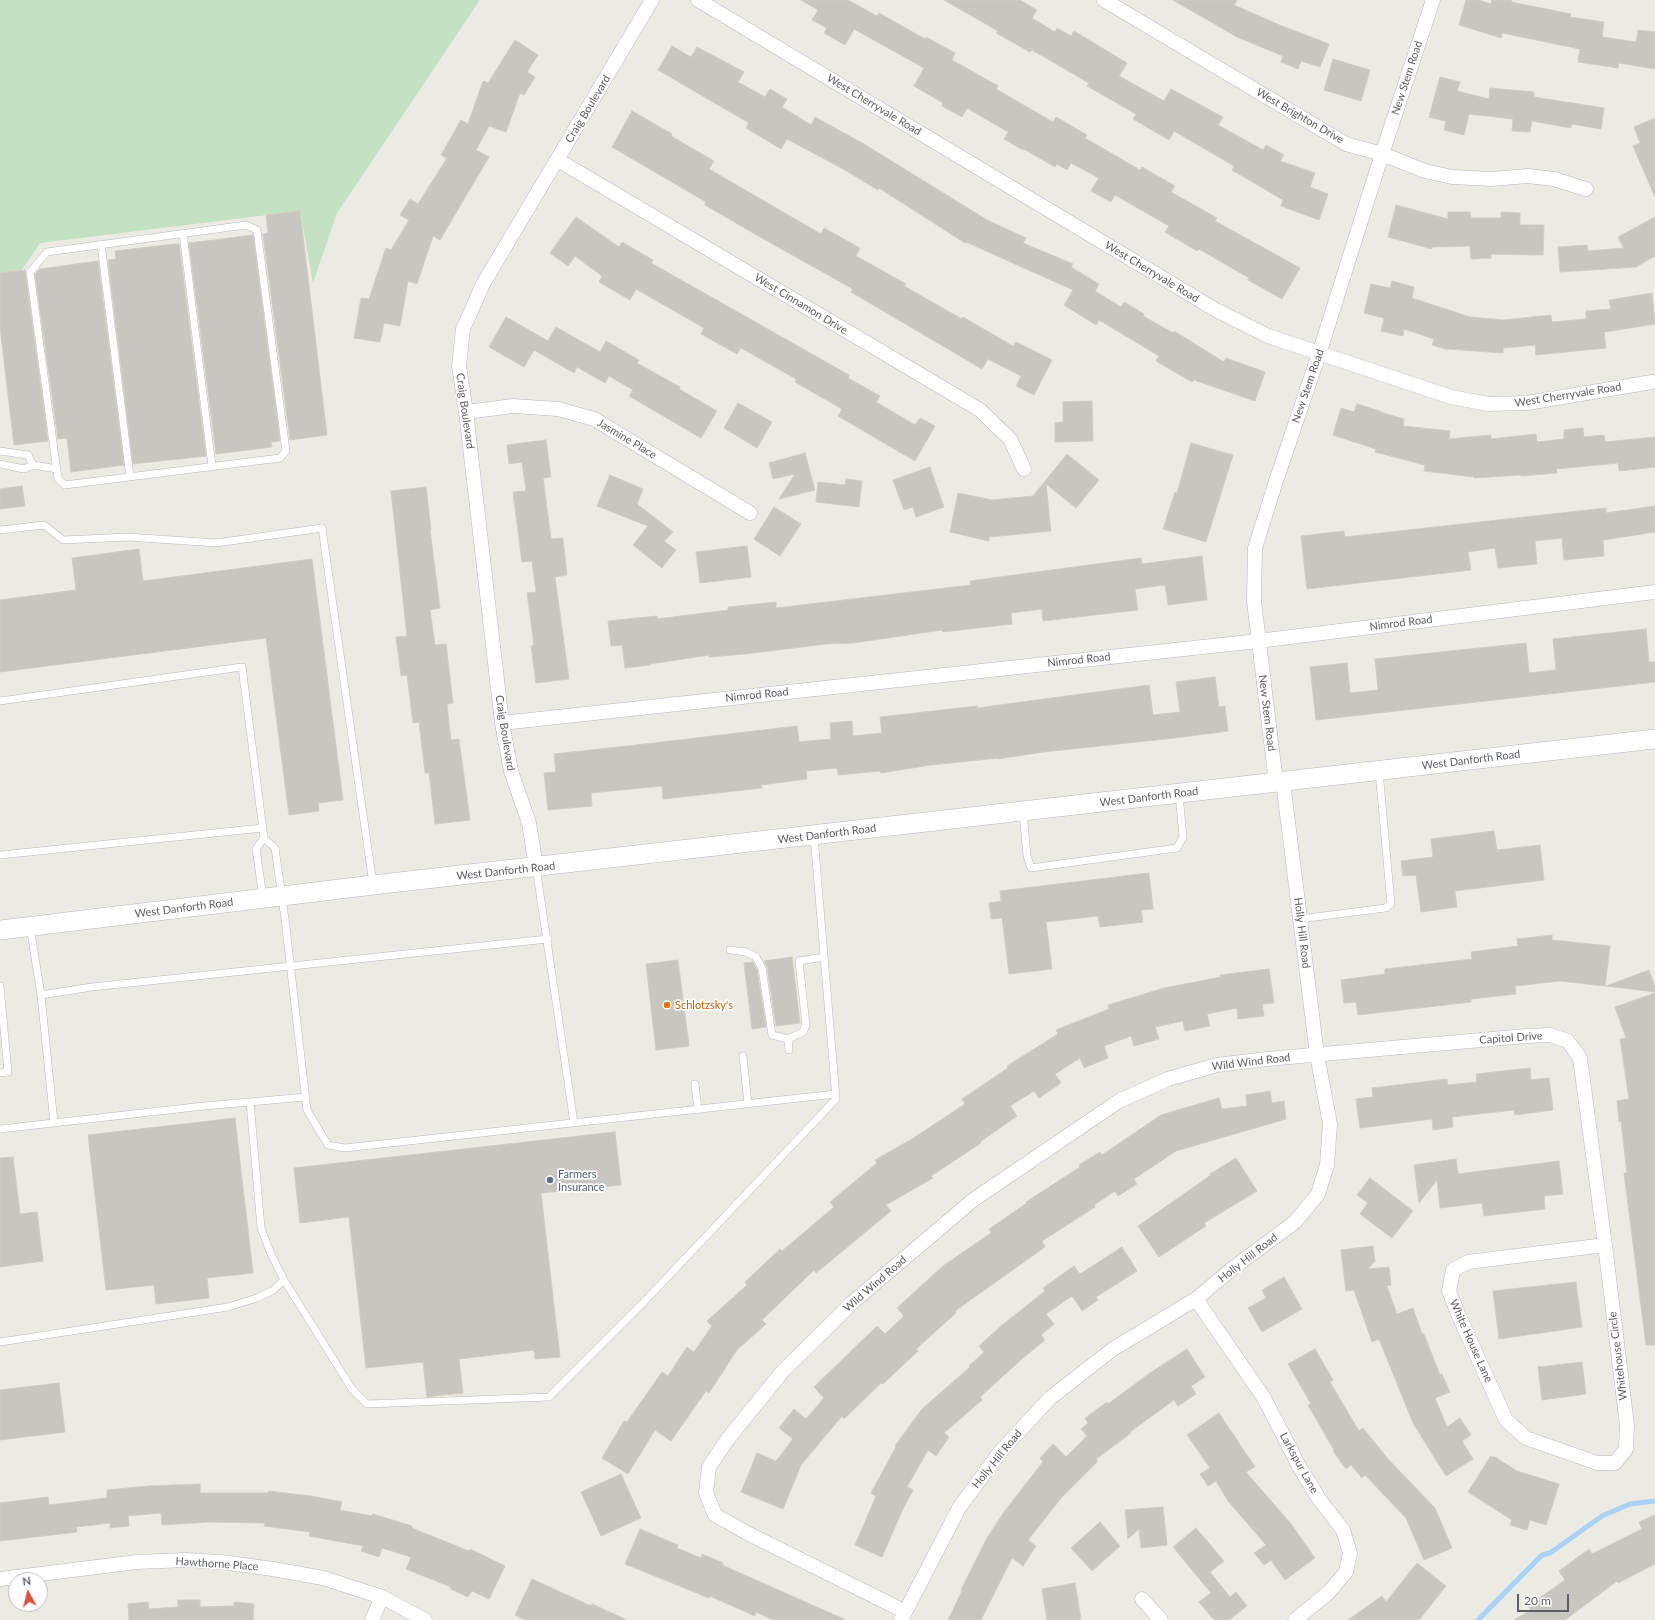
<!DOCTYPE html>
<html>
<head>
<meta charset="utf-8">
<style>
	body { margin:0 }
	#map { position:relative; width:1655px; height:1620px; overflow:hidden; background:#ecebe3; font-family:Lato,sans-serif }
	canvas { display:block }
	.north { position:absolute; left:8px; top:1572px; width:40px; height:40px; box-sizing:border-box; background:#fff; border:1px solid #bdbfc0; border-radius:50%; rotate:353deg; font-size:11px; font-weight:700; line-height:16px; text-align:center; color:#5b5e62 }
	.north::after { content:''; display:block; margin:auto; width:14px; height:18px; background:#d8503e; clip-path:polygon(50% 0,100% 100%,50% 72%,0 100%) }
	.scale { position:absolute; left:1517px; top:1594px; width:52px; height:18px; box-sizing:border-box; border:2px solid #5b5e62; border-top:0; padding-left:5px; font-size:12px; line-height:14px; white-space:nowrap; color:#5b5e62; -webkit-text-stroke:3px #fff; paint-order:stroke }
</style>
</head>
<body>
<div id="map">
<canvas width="1655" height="1620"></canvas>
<div class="north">N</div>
<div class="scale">20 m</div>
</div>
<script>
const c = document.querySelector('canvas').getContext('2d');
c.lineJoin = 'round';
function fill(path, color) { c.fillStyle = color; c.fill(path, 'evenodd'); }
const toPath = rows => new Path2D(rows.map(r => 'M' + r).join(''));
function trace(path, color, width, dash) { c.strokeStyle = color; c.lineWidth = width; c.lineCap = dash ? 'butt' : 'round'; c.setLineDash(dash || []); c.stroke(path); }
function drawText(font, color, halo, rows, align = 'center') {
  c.font = font + ' Lato,sans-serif'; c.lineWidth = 3.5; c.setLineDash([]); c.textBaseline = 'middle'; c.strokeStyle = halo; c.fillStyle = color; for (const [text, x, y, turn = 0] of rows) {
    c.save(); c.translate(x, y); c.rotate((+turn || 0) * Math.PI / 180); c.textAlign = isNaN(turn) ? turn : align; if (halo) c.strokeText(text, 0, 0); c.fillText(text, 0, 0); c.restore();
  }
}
fill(toPath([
	[0,0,480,0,337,213,313,283,300,211,40,243,22,270,0,273]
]), '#c2e2c3');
trace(toPath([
	[1478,1620,1542,1555,1550,1553,1602,1516,1630,1504,1655,1501]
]), '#a9d2f6', 5);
const building = toPath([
	[801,0,848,0,877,16,879,13,925,39,926,37,955,53,952,60,998,86,996,89,1053,122,1056,117,1087,135,1085,138,1140,170,1142,167,1175,186,1171,192,1217,218,1215,221,1300,268,1282,299,1248,280,1249,278,1199,249,1197,251,1165,232,1169,226,1115,195,1111,202,1091,191,1099,178,1071,163,1067,170,1057,164,1055,167,1024,149,1023,150,1004,139,1008,132,967,108,962,117,942,106,943,103,914,86,924,68,854,29,845,45,824,33,827,28,812,20,818,10,801,0],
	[944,0,1020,0,1037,10,1032,18,1055,32,1057,28,1071,36,1074,31,1127,63,1119,76,1164,101,1171,89,1223,117,1218,125,1263,150,1266,145,1284,155,1280,161,1315,173,1310,187,1328,194,1319,220,1281,206,1283,200,1232,170,1234,166,1174,131,1169,140,1133,119,1136,114,1087,86,1089,83,1032,50,1030,52,996,33,998,31,944,0],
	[1173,0,1237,0,1234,5,1282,26,1329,44,1320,67,1301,61,1298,69,1281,62,1283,56,1237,37,1173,0],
	[1466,0,1479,0,1491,4,1492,0,1512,0,1511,2,1571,14,1570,17,1604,22,1602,37,1636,42,1638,30,1655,32,1655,69,1619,63,1618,68,1578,62,1580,49,1502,33,1501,38,1459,25,1466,0],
	[515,40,538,55,527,72,535,77,524,95,520,93,506,132,489,126,476,150,489,157,440,240,433,236,417,284,408,281,400,326,384,323,380,342,354,338,361,298,369,299,386,248,391,250,409,220,400,215,410,199,418,204,447,158,441,155,461,120,468,124,483,81,488,83,515,40],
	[672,46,691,57,697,47,744,72,738,82,765,97,770,89,787,99,782,107,811,125,815,117,864,144,987,220,1026,238,1023,243,1073,264,1071,267,1099,284,1095,291,1121,307,1124,302,1144,314,1143,316,1173,333,1174,331,1224,362,1226,358,1265,372,1255,401,1194,380,1192,382,1156,361,1159,356,1099,320,1096,325,1064,305,1073,290,966,242,965,243,879,188,878,190,843,169,787,139,781,149,746,128,749,123,658,70,672,46],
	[1333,59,1370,70,1361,101,1324,90,1333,59],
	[1440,77,1460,82,1457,91,1489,99,1490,88,1534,92,1534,97,1604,108,1601,129,1572,124,1571,128,1532,121,1530,132,1512,131,1513,119,1469,114,1464,135,1444,130,1446,121,1429,117,1440,77],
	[632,111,672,134,671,136,714,161,709,169,821,234,824,228,860,248,856,256,906,284,904,286,962,319,963,317,1013,346,1016,342,1052,360,1034,395,1016,386,1021,376,988,359,982,369,851,292,853,289,760,237,705,205,706,202,612,147,632,111],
	[1655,118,1655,197,1633,146,1640,143,1634,127,1655,118],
	[1396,205,1448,219,1448,212,1470,212,1471,218,1501,218,1501,212,1520,213,1520,225,1544,225,1543,255,1491,254,1491,258,1471,259,1470,246,1432,247,1432,249,1388,237,1396,205],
	[300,211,327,435,290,440,263,234,268,233,266,215,300,211],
	[576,217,619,247,622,242,653,260,651,263,849,375,848,378,880,396,876,402,915,425,920,418,935,426,915,461,838,416,842,409,795,382,796,379,741,348,737,354,701,334,704,328,636,289,630,300,599,282,602,276,575,256,568,266,550,253,576,217],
	[1655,217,1655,256,1636,267,1560,272,1558,247,1587,245,1588,251,1624,248,1618,237,1655,217],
	[253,235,280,441,271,442,272,447,216,454,189,243,253,235],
	[174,244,179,244,206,456,133,464,108,260,116,259,115,251,174,244],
	[98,261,124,465,71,472,67,438,58,439,35,274,40,269,98,261],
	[25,270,48,441,14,445,0,327,0,273,25,270],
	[1392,281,1414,287,1412,298,1470,317,1503,320,1551,315,1552,322,1586,319,1586,311,1611,309,1609,300,1652,293,1655,324,1604,332,1606,348,1536,355,1535,345,1503,348,1503,353,1448,349,1448,350,1432,345,1434,339,1404,329,1403,336,1381,331,1384,318,1364,313,1371,284,1390,288,1392,281],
	[506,317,548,341,556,327,600,352,606,341,639,360,637,363,680,387,679,389,717,411,701,438,629,396,633,390,609,376,605,383,577,367,574,373,534,350,524,367,489,347,506,317],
	[1092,401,1093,441,1055,442,1055,423,1063,422,1063,402,1092,401],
	[738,403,772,422,757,448,724,428,738,403],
	[1357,404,1380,411,1380,412,1404,419,1403,426,1450,431,1449,439,1491,435,1491,439,1536,434,1537,442,1564,439,1564,430,1583,428,1584,437,1604,435,1605,442,1655,437,1655,467,1619,471,1618,463,1556,469,1557,473,1521,476,1521,475,1474,478,1474,477,1424,471,1425,465,1375,452,1376,449,1333,435,1341,408,1354,412,1357,404],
	[546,440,551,477,543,478,551,539,563,538,567,575,555,577,569,679,536,683,531,646,534,645,527,593,536,592,532,561,522,562,513,492,526,491,522,462,509,464,507,445,546,440],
	[1191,443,1233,455,1206,542,1163,529,1175,492,1177,493,1191,443],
	[805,453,815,490,779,499,795,474,773,479,769,463,805,453],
	[1067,454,1099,480,1076,508,1046,484,1051,531,989,537,989,541,950,532,958,493,992,500,1033,496,1067,454],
	[930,467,944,507,916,517,913,507,904,510,893,480,930,467],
	[610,475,643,489,637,504,673,532,664,541,676,550,662,568,633,545,648,526,597,506,610,475],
	[846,479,862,481,859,507,816,502,818,482,845,485,846,479],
	[22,486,25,506,0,509,0,489,22,486],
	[426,487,431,530,430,530,440,608,430,610,435,645,446,644,453,703,447,704,451,740,459,739,470,820,435,824,429,773,425,773,419,722,413,723,407,675,401,676,396,637,407,636,391,491,426,487],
	[1655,506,1655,532,1603,540,1604,556,1564,560,1562,538,1535,541,1537,564,1498,568,1495,548,1468,552,1471,570,1307,589,1301,536,1344,531,1345,537,1606,508,1606,513,1655,506],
	[774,507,801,524,780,556,754,539,774,507],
	[747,546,751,577,700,583,696,552,747,546],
	[139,549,143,581,312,559,343,800,318,803,319,811,289,815,266,638,0,672,0,600,76,590,72,558,139,549],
	[1202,556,1207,600,1168,605,1165,585,1135,589,1138,610,1043,621,1042,609,1011,613,1012,624,943,632,942,630,853,643,826,644,745,654,709,657,709,655,650,664,650,665,625,668,622,645,611,646,608,621,657,616,657,619,728,610,728,607,776,602,776,608,971,585,970,581,1141,558,1142,564,1202,556],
	[1646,629,1649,662,1655,662,1655,682,1316,720,1310,667,1347,663,1350,693,1378,690,1375,659,1526,643,1529,673,1556,670,1553,639,1646,629],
	[1215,677,1219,707,1225,706,1228,731,1175,738,1043,752,998,759,998,758,931,765,881,773,880,771,838,775,837,768,806,771,807,779,761,785,762,788,663,799,662,786,591,793,592,806,548,810,544,773,556,772,554,754,645,744,797,726,799,742,831,739,830,723,852,721,853,736,882,733,880,717,977,706,977,708,1149,685,1153,715,1180,712,1176,682,1215,677],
	[1494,831,1497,850,1540,845,1544,880,1455,891,1457,907,1421,912,1416,875,1403,876,1401,861,1433,857,1431,839,1494,831],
	[1149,873,1153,909,1141,910,1143,922,1100,927,1098,916,1046,922,1052,969,1009,974,1002,918,991,919,989,903,1001,901,1000,891,1149,873],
	[1552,935,1552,940,1610,946,1605,986,1560,981,1515,986,1516,994,1471,999,1471,1002,1358,1015,1356,1002,1344,1003,1341,980,1385,974,1385,969,1472,959,1471,952,1518,946,1517,939,1552,935],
	[792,957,800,1023,776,1026,767,967,764,961,792,957],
	[678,960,689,1046,656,1050,646,964,678,960],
	[753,962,757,970,766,1027,752,1029,744,963,753,962],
	[1269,969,1274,1003,1262,1004,1264,1016,1238,1019,1237,1008,1207,1014,1210,1026,1185,1031,1183,1021,1155,1027,1159,1039,1134,1046,1131,1036,1104,1046,1108,1058,1084,1068,1080,1058,1055,1074,1061,1083,1039,1098,1034,1091,1010,1106,1017,1116,980,1142,981,1143,931,1176,933,1178,886,1205,891,1211,816,1273,814,1270,762,1320,766,1324,737,1350,709,1393,706,1391,671,1441,655,1430,628,1474,602,1458,624,1421,627,1422,662,1372,668,1376,687,1347,694,1352,712,1326,707,1321,747,1285,745,1282,780,1249,782,1251,834,1207,830,1202,877,1163,875,1160,912,1139,965,1104,962,1099,1008,1068,1007,1066,1058,1034,1056,1030,1109,1009,1108,1005,1164,988,1221,977,1220,975,1269,969],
	[1649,970,1655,987,1655,992,1606,986,1649,970],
	[1655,993,1655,1345,1646,1345,1624,1173,1627,1173,1621,1121,1619,1122,1617,1101,1629,1099,1620,1039,1626,1038,1615,1007,1655,993],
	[1530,1068,1531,1080,1549,1078,1553,1110,1515,1115,1514,1110,1452,1117,1453,1127,1433,1130,1432,1119,1360,1128,1356,1099,1373,1097,1372,1088,1447,1079,1448,1085,1477,1082,1476,1074,1530,1068],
	[1270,1091,1272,1103,1284,1101,1286,1119,1176,1151,1134,1179,1137,1184,1118,1196,1115,1191,1094,1205,1095,1207,1042,1241,1045,1247,955,1311,956,1313,916,1349,918,1351,883,1384,881,1383,844,1419,842,1416,801,1465,783,1509,741,1492,757,1453,776,1461,793,1439,779,1428,794,1409,806,1419,824,1398,814,1387,877,1326,885,1334,904,1316,897,1308,943,1266,991,1233,989,1229,1027,1203,1026,1202,1080,1167,1079,1165,1100,1152,1102,1155,1161,1115,1219,1098,1222,1109,1247,1106,1246,1095,1270,1091],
	[235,1118,253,1273,207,1278,209,1298,156,1304,154,1285,106,1290,88,1135,235,1118],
	[615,1132,621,1185,541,1193,560,1357,535,1359,534,1350,459,1359,463,1393,434,1396,427,1397,423,1362,366,1368,349,1217,300,1223,294,1168,615,1132],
	[13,1157,20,1214,37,1212,43,1261,0,1267,0,1158,13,1157],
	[1236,1158,1257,1191,1204,1223,1206,1226,1159,1257,1138,1226,1211,1175,1210,1174,1236,1158],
	[1456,1159,1458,1174,1559,1161,1563,1194,1544,1196,1545,1209,1484,1216,1482,1203,1440,1208,1437,1180,1419,1203,1414,1165,1456,1159],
	[1370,1178,1413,1211,1392,1238,1360,1214,1368,1203,1357,1195,1370,1178],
	[1373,1246,1375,1261,1368,1269,1389,1267,1391,1285,1387,1286,1397,1314,1413,1308,1422,1334,1424,1334,1440,1375,1442,1374,1450,1392,1435,1398,1447,1427,1460,1418,1471,1435,1462,1441,1473,1459,1446,1476,1413,1423,1379,1339,1372,1342,1354,1290,1346,1291,1341,1250,1373,1246],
	[1122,1247,1137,1271,1096,1297,1098,1300,1082,1311,1072,1296,1046,1314,1054,1324,1041,1335,1045,1340,1023,1358,980,1397,982,1400,944,1433,949,1437,936,1456,928,1450,907,1487,913,1490,902,1511,882,1557,855,1545,876,1496,871,1493,896,1447,895,1446,922,1409,970,1367,969,1366,984,1352,979,1346,1001,1326,1045,1291,1043,1288,1074,1266,1080,1274,1122,1247],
	[1284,1277,1302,1309,1262,1332,1248,1308,1266,1298,1262,1290,1284,1277],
	[1576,1282,1582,1327,1499,1339,1493,1291,1576,1282],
	[1187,1349,1205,1377,1191,1386,1196,1394,1178,1406,1174,1400,1130,1432,1131,1433,1096,1459,1098,1461,1062,1497,1028,1540,1036,1546,1023,1566,1012,1558,981,1620,948,1620,962,1591,961,1590,987,1538,1004,1512,1043,1462,1040,1458,1053,1444,1066,1457,1087,1436,1081,1429,1088,1423,1085,1418,1107,1402,1108,1404,1150,1373,1187,1349],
	[1315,1349,1333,1380,1330,1382,1359,1431,1363,1428,1388,1459,1435,1508,1452,1548,1424,1560,1406,1518,1365,1475,1362,1478,1351,1465,1346,1469,1333,1451,1334,1450,1308,1405,1311,1404,1288,1364,1315,1349],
	[1582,1362,1586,1394,1542,1400,1538,1367,1582,1362],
	[59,1383,65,1432,0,1440,0,1390,59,1383],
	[1219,1413,1255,1467,1246,1472,1291,1524,1315,1558,1285,1580,1271,1560,1264,1565,1254,1553,1266,1545,1228,1501,1216,1481,1208,1486,1200,1474,1210,1468,1187,1435,1219,1413],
	[1490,1457,1495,1457,1517,1471,1559,1484,1546,1525,1530,1520,1527,1530,1510,1525,1512,1520,1468,1492,1490,1457],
	[621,1474,641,1518,601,1536,581,1492,621,1474],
	[200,1484,200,1493,268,1493,269,1491,311,1496,342,1502,340,1510,372,1516,373,1514,412,1526,412,1528,469,1551,470,1549,505,1566,489,1599,472,1591,468,1597,451,1589,451,1587,406,1569,411,1557,382,1548,379,1557,361,1551,363,1546,309,1536,310,1532,264,1526,265,1523,209,1522,162,1525,161,1513,128,1516,129,1526,110,1528,110,1523,76,1527,77,1532,0,1541,0,1503,48,1497,49,1505,107,1498,107,1490,148,1486,200,1484],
	[1163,1507,1167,1545,1141,1548,1139,1529,1128,1539,1125,1510,1163,1507],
	[1655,1515,1655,1564,1618,1583,1617,1581,1565,1620,1514,1620,1531,1610,1528,1606,1565,1580,1559,1571,1589,1549,1592,1554,1642,1529,1639,1522,1655,1515],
	[1100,1522,1120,1546,1092,1571,1071,1548,1100,1522],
	[1196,1528,1224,1561,1210,1572,1230,1597,1236,1592,1247,1606,1229,1620,1214,1620,1199,1602,1211,1593,1173,1547,1196,1528],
	[640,1529,678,1545,677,1548,701,1558,702,1554,723,1563,722,1565,846,1620,773,1620,756,1612,755,1616,710,1596,709,1598,625,1564,640,1529],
	[1417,1563,1446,1586,1419,1620,1348,1620,1382,1596,1386,1602,1417,1563],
	[532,1579,591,1606,592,1604,627,1620,525,1620,515,1615,532,1579],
	[1075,1583,1081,1620,1047,1620,1042,1589,1075,1583],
	[178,1600,200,1600,200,1607,234,1606,234,1602,254,1604,253,1620,129,1620,128,1604,148,1602,149,1609,178,1607,178,1600]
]);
fill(building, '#c8c6c0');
trace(building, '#d0ccc2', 1);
const service = toPath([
	[246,225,257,230,286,451,280,458,65,485,58,479,30,272,47,252,246,225],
	[183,233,212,466],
	[101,244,130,477],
	[0,451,28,455,33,465],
	[0,464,24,469,33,465,57,469],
	[0,530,44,525,63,540,128,537,216,543,322,528,373,884],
	[0,701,242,667,264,838,275,848,285,919,307,1110,328,1145,345,1148,836,1094],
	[1023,812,1027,856,1031,868,1177,848,1183,837,1179,794],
	[0,855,263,828],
	[536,867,574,1123],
	[263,897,256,849,264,838],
	[1300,919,1385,908,1391,904,1379,771],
	[30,926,41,995,54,1123],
	[730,950,746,952,756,957,762,968,772,1035,788,1039,803,1032,806,1025,799,961,824,957],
	[0,986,8,1072,0,1073],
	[41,995,92,987,548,939],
	[788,1039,789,1050],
	[743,1056,748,1104],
	[695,1084,698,1110],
	[0,1129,204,1106,306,1097],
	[284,1280,352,1389,367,1404,549,1397,642,1304,836,1099,814,836],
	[0,1342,228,1307,257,1298,272,1291,284,1280,271,1254,261,1228,250,1102]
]);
const minor = toPath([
	[698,0,1216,310,1268,336,1451,397,1488,404,1527,403,1652,382],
	[1104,0,1346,144,1382,154,1425,171,1452,177,1491,179,1528,176,1554,179,1586,189],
	[558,160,980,410,1010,439,1024,469],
	[466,412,513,406,558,409,594,419,750,513],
	[502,723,1258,641,1655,592],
	[1276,783,1254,601,1255,548,1276,481,1319,354,1382,154,1433,0],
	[536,867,529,823,511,771,502,723,466,412,459,366,463,329,483,284,652,0],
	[1196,1299,1264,1398,1299,1466,1319,1499,1343,1530,1350,1553,1346,1572,1328,1593,1295,1620],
	[0,1579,137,1562,185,1560,221,1562,273,1569,323,1578,382,1597,425,1620],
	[1142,1599,1161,1620],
	[904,1611,749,1534,715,1515,706,1493,709,1467,727,1440,782,1372,853,1302,973,1200,1119,1101,1168,1079,1217,1065,1267,1059,1526,1036,1550,1035,1568,1041,1580,1058,1605,1245,1627,1425,1626,1449,1615,1463,1597,1463,1526,1438,1506,1420,1459,1316,1449,1291,1453,1270,1468,1262,1605,1245],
	[372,1620,382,1597],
	[901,1620,959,1508,1000,1452,1050,1398,1113,1349,1196,1299,1233,1268,1295,1222,1318,1194,1327,1165,1330,1124,1317,1055,1283,782]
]);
const secondary = toPath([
	[0,930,373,885,1655,739]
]);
trace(service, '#b5b8bc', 8);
trace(minor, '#b5b8bc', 15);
trace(secondary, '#b5b7bc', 20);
trace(service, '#fff', 7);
trace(minor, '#fff', 14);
trace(secondary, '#fff', 19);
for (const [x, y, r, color] of [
	[667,1005,4,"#e8710a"],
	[550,1180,4,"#5c6f8a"]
]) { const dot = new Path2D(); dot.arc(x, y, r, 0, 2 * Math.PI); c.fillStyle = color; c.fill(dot); trace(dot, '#fff', 1.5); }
drawText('11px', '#5b5e62', '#fff', [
	["New Stem Road",1407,78,-72],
	["West Cherryvale Road",874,105,31],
	["Craig Boulevard",588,109,-59],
	["West Brighton Drive",1300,116,30],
	["West Cherryvale Road",1152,272,31],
	["West Cinnamon Drive",801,304,31],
	["New Stem Road",1308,386,-71],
	["West Cherryvale Road",1568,395,-9],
	["Craig Boulevard",465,411,82],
	["Jasmine Place",627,439,31],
	["Nimrod Road",1401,623,-7],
	["Nimrod Road",1079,660,-6],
	["Nimrod Road",757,695,-6],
	["New Stem Road",1267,713,83],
	["Craig Boulevard",505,733,81],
	["West Danforth Road",1471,760,-7],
	["West Danforth Road",1149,797,-7],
	["West Danforth Road",827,834,-7],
	["West Danforth Road",506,871,-6],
	["West Danforth Road",184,908,-7],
	["Holly Hill Road",1302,933,83],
	["Capitol Drive",1511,1038,-4],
	["Wild Wind Road",1251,1062,-7],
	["Holly Hill Road",1248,1258,-38],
	["Wild Wind Road",875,1284,-41],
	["White House Lane",1471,1341,66],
	["Whitehouse Circle",1618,1356,-97],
	["Holly Hill Road",997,1459,-51],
	["Larkspur Lane",1299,1463,61],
	["Hawthorne Place",217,1564,4]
]);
drawText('11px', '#c56008', '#fff', [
	["Schlotzsky's",675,1005]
], 'left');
drawText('11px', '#4e5e75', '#fff', [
	["Farmers",558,1174],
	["Insurance",558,1187]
], 'left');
</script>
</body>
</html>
